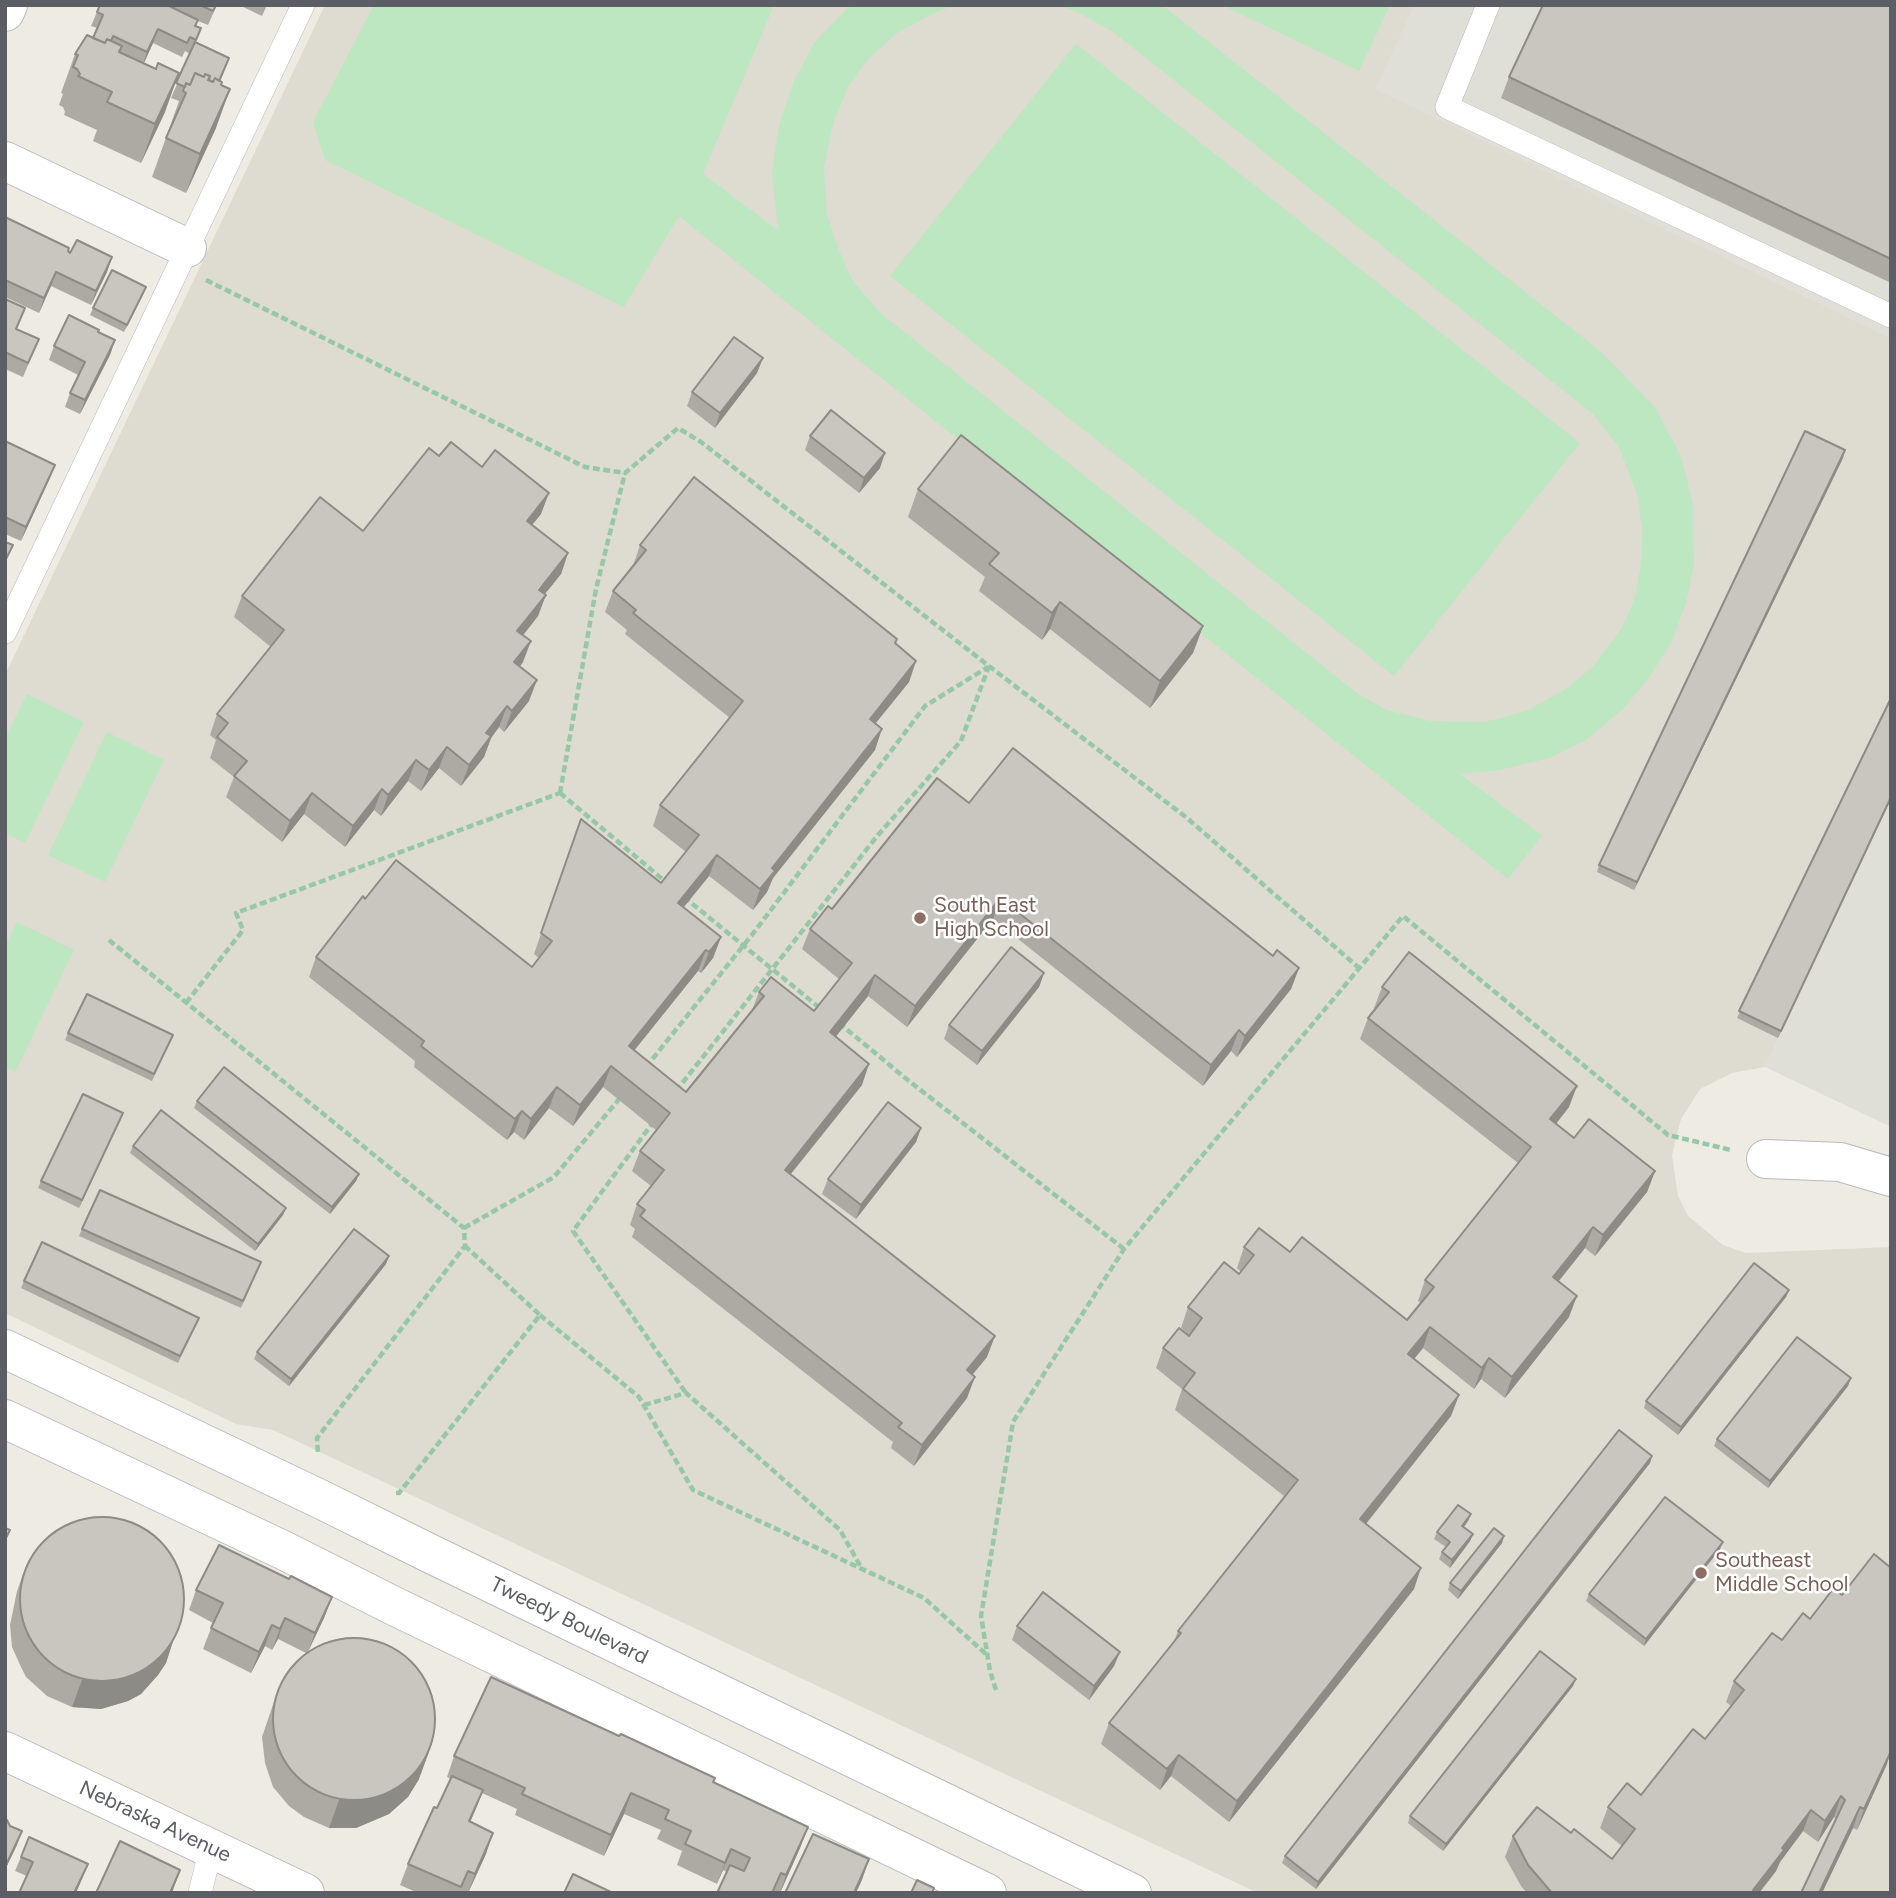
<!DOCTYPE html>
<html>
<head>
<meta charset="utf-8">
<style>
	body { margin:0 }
	#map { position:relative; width:1896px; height:1898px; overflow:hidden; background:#eeece2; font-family:Figtree,sans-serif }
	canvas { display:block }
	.frame { position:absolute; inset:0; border:7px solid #5b5e64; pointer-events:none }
</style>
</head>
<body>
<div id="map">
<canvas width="1896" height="1898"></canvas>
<div class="frame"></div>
</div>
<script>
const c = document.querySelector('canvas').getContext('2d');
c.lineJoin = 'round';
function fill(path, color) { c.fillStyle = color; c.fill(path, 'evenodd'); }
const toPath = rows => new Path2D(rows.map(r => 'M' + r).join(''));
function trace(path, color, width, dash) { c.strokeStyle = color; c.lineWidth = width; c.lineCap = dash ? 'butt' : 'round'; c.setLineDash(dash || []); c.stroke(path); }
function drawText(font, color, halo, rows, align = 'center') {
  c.font = font + ' Figtree,sans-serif'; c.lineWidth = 5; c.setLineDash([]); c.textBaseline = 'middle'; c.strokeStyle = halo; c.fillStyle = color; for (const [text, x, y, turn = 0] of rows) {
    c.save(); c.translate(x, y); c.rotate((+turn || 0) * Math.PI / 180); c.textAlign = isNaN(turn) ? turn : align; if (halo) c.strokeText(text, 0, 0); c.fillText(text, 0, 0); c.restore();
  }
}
fill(toPath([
	[1415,5,1891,5,1891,338,1374,89],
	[1891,799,1891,1127,1765,1067]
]), '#dfded7');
fill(toPath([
	[325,5,1415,5,1375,89,1891,338,1891,799,1765,1067,1732,1073,1700,1089,1681,1119,1672,1155,1678,1196,1688,1216,1723,1245,1746,1253,1891,1247,1891,1893,1258,1893,273,1430,236,1424,5,1313,5,675]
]), '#dedbd1');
fill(toPath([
	[374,5,774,5,703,174,778,230,772,172,779,125,794,81,814,43,851,5,957,5,936,12,897,33,866,61,848,87,833,124,824,168,827,214,838,248,851,278,878,311,1358,694,1387,710,1431,721,1485,722,1526,711,1563,691,1593,667,1622,628,1635,598,1641,564,1642,528,1637,494,1619,447,1593,414,1112,31,1077,12,1057,5,1162,5,1600,351,1654,406,1681,456,1693,504,1694,565,1686,603,1671,643,1650,676,1625,707,1586,740,1549,758,1500,770,1460,774,1542,835,1508,879,679,216,624,307,325,160,313,122],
	[1227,5,1390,5,1359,71,1226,7],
	[1076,44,1580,443,1394,676,890,276],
	[27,694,84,722,25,843,5,833,5,739],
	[107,732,164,760,105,882,48,855],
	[17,922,74,950,15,1072,5,1067,5,946]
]), '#bde7c0');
const service = toPath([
	[1488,5,1447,107,1891,316],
	[5,632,303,5],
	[200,1893,211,1848]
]);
const minor = toPath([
	[5,12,8,5],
	[5,161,187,248],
	[1766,1159,1840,1162,1891,1177],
	[5,1751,305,1893]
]);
const secondary = toPath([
	[5,1349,320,1499,429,1553,1132,1893],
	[5,1419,285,1551,394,1606,987,1893]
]);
trace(service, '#b8babf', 24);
trace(minor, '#b8babf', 40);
trace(secondary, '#b8bbc1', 40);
trace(toPath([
	[206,280,585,467,625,473,678,428,701,442,989,666,1187,818,1359,968],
	[560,793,667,883],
	[560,793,596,589,625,473],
	[684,897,821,1009],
	[109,940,464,1228,465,1246,317,1438,318,1454],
	[186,1003,243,930,236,913,560,793],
	[839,1023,904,1077,1124,1249],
	[646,1067,755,931,925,706,988,667],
	[676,1091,878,835,961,741,989,666],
	[654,1121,573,1231,686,1393],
	[464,1228,554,1177,620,1098],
	[540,1315,639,1397,693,1490,924,1598,987,1655],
	[644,1405,686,1393,840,1530,862,1569],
	[396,1493,399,1493,540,1315,465,1246],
	[996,1690,990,1671,981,1616,1013,1422,1124,1249,1403,916,1668,1135,1731,1150]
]), '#96c8a7', 4.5, [7, 3.5]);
trace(service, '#fff', 23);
trace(minor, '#fff', 38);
trace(secondary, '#fff', 38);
fill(toPath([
	[100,5,217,5,208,25,198,21,196,26,196,43,224,72,220,81,221,85,216,128,186,193,152,177,179,101,171,98,190,54,185,51,182,57,153,43,144,63,165,112,141,163,93,141,97,130,64,115,65,112,63,107,59,105,63,94,61,93,75,54,93,38,97,28,91,26],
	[239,5,267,5,262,16],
	[1891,5,1891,283,1501,98,1509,77],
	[5,217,70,253,112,257,107,272,91,305,51,286,39,313,5,297],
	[146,287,124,332,90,315,93,308],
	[5,299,17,329,39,339,23,377,5,369],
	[98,332,115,340,110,355,80,414,65,407,70,393,78,375,49,360,54,346],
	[757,373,715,428,687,406,692,392],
	[810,436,880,468,859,493,805,450],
	[5,441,49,480,21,541,5,534],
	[439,456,541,514,532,525,568,553,561,574,545,594,538,616,523,635,523,662,520,667,529,701,504,732,499,727,491,738,484,757,461,786,439,768,421,791,408,781,381,816,374,810,345,847,304,814,282,842,226,797,234,777,210,758,216,740,210,735,217,714,271,647,234,617,242,596,363,531],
	[1843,458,1634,890,1597,872,1599,865],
	[918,489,1203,626,1193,653,1150,708,1050,629,1042,640,979,591,985,577,908,517],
	[640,545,895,643,916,661,909,682,875,724,875,750,773,878,767,892,753,910,709,876,683,908,721,937,713,958,701,973,698,971,634,1050,686,1092,752,1010,759,992,814,1011,839,979,802,949,810,929,832,909,969,803,1273,956,1299,968,1291,989,1237,1057,1231,1051,1203,1086,993,919,907,1027,868,996,836,1036,862,1085,791,1174,987,1357,972,1375,967,1398,914,1466,891,1448,893,1442,632,1237,635,1229,630,1225,637,1204,651,1186,632,1171,640,1151,656,1130,603,1087,573,1126,549,1108,524,1140,514,1132,507,1140,414,1067,415,1061,309,977,316,957,365,899,532,967,539,958,534,954,581,819,661,883,686,852,653,826,660,805,730,718,625,634,627,630,605,612,613,591,633,566],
	[1891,698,1891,799,1778,1038,1737,1018],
	[1044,973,1039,987,977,1065,944,1039,949,1025],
	[1382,987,1569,1107,1556,1124,1574,1138,1655,1171,1647,1192,1595,1256,1585,1248,1559,1281,1569,1317,1505,1398,1481,1379,1474,1389,1423,1348,1414,1359,1459,1395,1451,1416,1366,1524,1414,1589,1229,1822,1171,1776,1160,1790,1101,1744,1109,1723,1174,1641,1178,1631,1284,1496,1175,1410,1182,1389,1156,1368,1163,1348,1189,1335,1181,1328,1188,1307,1239,1274,1241,1272,1237,1268,1244,1247,1290,1252,1407,1320,1421,1303,1418,1301,1425,1280,1518,1163,1360,1039,1368,1018,1376,1009,1374,1008],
	[68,1033,173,1035,152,1081,65,1040],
	[197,1101,359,1174,356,1181,330,1214,194,1108],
	[123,1113,79,1208,38,1188,41,1181],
	[921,1128,916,1142,856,1219,822,1194,828,1179],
	[133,1146,286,1208,283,1215,255,1251,130,1153],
	[82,1229,258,1269,241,1308,79,1236],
	[389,1256,386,1264,289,1386,254,1359,257,1352],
	[24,1281,196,1325,178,1363,21,1288],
	[1789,1290,1786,1297,1678,1435,1644,1408,1646,1401],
	[1848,1386,1768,1488,1714,1446,1717,1439],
	[1652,1456,1650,1463,1316,1889,1282,1863,1285,1856],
	[1471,1514,1468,1521,1464,1527,1473,1534,1470,1541,1450,1568,1439,1559,1442,1552,1446,1547,1434,1539,1437,1532],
	[1504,1536,1502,1543,1458,1599,1448,1590,1450,1583],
	[1720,1549,1644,1646,1586,1601,1589,1594],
	[27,1564,175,1635,166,1663,158,1675,141,1694,128,1701,101,1709,72,1707,47,1696,26,1677,21,1667,12,1647,10,1625,17,1591],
	[289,1579,332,1597,324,1618,308,1651,419,1779,408,1797,389,1814,356,1828,329,1828,304,1817,289,1806,273,1787,265,1763,262,1737,279,1687,306,1653,278,1639,272,1650,265,1646,251,1673,203,1649,213,1623,189,1610,196,1590],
	[1017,1626,1114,1666,1089,1700,1012,1640],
	[1734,1681,1887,1764,1857,1830,1853,1828,1822,1893,1801,1893,1836,1819,1834,1817,1818,1842,1803,1831,1780,1862,1776,1871,1759,1893,1527,1893,1521,1886,1505,1857,1513,1836,1571,1833,1612,1859,1622,1846,1600,1828,1608,1807,1641,1795,1705,1739,1731,1706,1726,1702],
	[1573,1686,1443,1851,1408,1823,1410,1816],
	[454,1756,714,1783,808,1827,800,1848,780,1893,717,1893,727,1872,723,1870,717,1884,677,1865,682,1851,657,1839,661,1830,624,1814,604,1856,515,1815,517,1809,482,1793,470,1822,486,1854,468,1893,460,1892,460,1893,418,1893,400,1885,408,1864,451,1779,447,1777],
	[21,1857,82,1879,27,1876,15,1871]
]), '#adaaa4');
fill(toPath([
	[158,29,153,43,142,67,147,52],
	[179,73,165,112,141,163,155,124],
	[230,89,216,128,186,193,200,154],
	[112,257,107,272,91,305,96,291],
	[56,272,51,286,39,313,44,298],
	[146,287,143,294,124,332,127,325],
	[115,340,110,355,80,414,85,400],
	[763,358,757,373,715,428,720,413],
	[1845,450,1843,458,1634,890,1637,882],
	[885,453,880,468,859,493,864,478],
	[55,465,49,480,21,541,26,527],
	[549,493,541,514,519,541,527,521],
	[568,553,561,574,531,611,539,590],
	[546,595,538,616,510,652,517,631],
	[1060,602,1050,629,1042,640,1052,613],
	[1203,626,1193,653,1150,708,1160,681],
	[531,641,523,662,506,683,514,662],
	[916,661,909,682,862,740,870,719],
	[537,680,529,701,504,732,512,711],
	[507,706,499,727,491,738,484,757,461,786,469,765,486,733],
	[882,729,875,750,773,878,767,892,753,910,760,889,772,868],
	[447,747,439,768,421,791,429,770],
	[416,760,408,781,381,816,388,795],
	[382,789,374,810,345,847,353,826],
	[312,793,304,814,282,842,290,821],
	[1891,797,1891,799,1778,1038,1781,1031],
	[717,855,709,876,670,924,678,903],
	[1000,898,993,919,907,1027,915,1006],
	[721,937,713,958,701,973,709,952],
	[706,950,698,971,621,1067,629,1046],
	[1299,968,1291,989,1237,1057,1245,1036],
	[1044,973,1039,987,977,1065,982,1051],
	[875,975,868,996,823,1053,830,1032],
	[1239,1030,1231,1051,1203,1086,1211,1065],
	[869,1064,862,1085,777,1191,785,1170],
	[611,1066,603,1087,573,1126,580,1105],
	[1577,1086,1569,1107,1543,1140,1550,1119],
	[557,1087,549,1108,524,1140,531,1119],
	[522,1111,514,1132,507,1140,515,1119],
	[123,1113,120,1120,79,1208,82,1200],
	[921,1128,916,1142,856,1219,861,1205],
	[1655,1171,1647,1192,1595,1256,1603,1235],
	[359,1174,356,1181,330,1214,332,1207],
	[286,1208,283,1215,255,1251,258,1244],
	[1593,1227,1585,1248,1545,1298,1553,1277],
	[389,1256,386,1264,289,1386,291,1379],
	[1789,1290,1786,1297,1678,1435,1681,1427],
	[1577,1296,1569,1317,1505,1398,1512,1377],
	[1430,1327,1423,1348,1401,1375,1408,1354],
	[995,1336,987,1357,959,1391,967,1370],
	[1489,1358,1481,1379,1474,1389,1482,1368],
	[975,1377,967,1398,914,1466,922,1445],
	[1851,1378,1848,1386,1768,1488,1770,1481],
	[1459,1395,1451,1416,1353,1540,1360,1519],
	[1652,1456,1650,1463,1316,1889,1318,1882],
	[1471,1514,1468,1521,1459,1533,1462,1526],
	[1473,1534,1470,1541,1450,1568,1452,1560],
	[1504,1536,1502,1543,1458,1599,1461,1591],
	[1723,1542,1720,1549,1644,1646,1646,1639],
	[1421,1568,1414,1589,1229,1822,1237,1801],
	[332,1597,324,1618,307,1654,315,1633],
	[285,1618,278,1639,272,1650,280,1629],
	[272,1625,265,1646,251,1673,259,1652],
	[175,1635,166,1663,158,1675,141,1694,128,1701,101,1709,72,1707,82,1680],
	[1120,1652,1114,1666,1089,1700,1094,1686],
	[1576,1679,1573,1686,1443,1851,1446,1844],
	[1891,1751,1887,1764,1857,1830,1864,1809],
	[429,1752,419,1779,408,1797,389,1814,356,1828,329,1828,339,1800],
	[1179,1755,1171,1776,1160,1790,1167,1769],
	[483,1790,475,1811,461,1842,469,1821],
	[631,1793,624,1814,604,1856,611,1835],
	[1841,1796,1834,1817,1818,1842,1825,1821],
	[1860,1807,1853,1828,1822,1893,1819,1893],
	[1811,1810,1803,1831,1780,1862,1776,1871,1759,1893,1752,1893,1782,1848],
	[808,1827,800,1848,780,1893,786,1875],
	[22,1831,17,1845,5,1870,5,1867],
	[493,1833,486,1854,468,1893,475,1874],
	[731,1849,723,1870,717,1884,725,1863],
	[869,1859,862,1880,856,1893,854,1893],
	[88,1864,82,1879,76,1893,74,1893],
	[180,1870,172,1893,170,1893]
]), '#8d8b86');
const building = toPath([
	[100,5,167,5,198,20,195,26,201,28,196,40,190,37,187,43,158,29,147,52,113,36,111,41,107,39,105,43,93,38,103,15,97,12,100,5],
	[200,5,216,5,213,11,200,5],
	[1543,5,1891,5,1891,259,1509,77,1543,5],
	[87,35,105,43,107,39,122,46,119,52,156,69,158,63,179,73,155,124,107,102,112,92,78,76,80,74,77,69,73,67,78,55,75,54,87,35],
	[195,42,229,58,219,81,215,78,213,82,209,80,210,76,205,74,204,77,195,73,190,85,186,83,185,87,176,83,195,42],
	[195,73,204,77,205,74,210,76,208,80,213,82,215,78,222,82,221,85,230,89,200,154,166,138,186,93,183,91,186,83,190,85,195,73],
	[5,217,69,248,68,251,70,253,77,240,112,257,96,291,56,272,44,298,5,280,5,217],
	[112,270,146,287,127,325,93,308,112,270],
	[5,299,25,308,16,329,39,339,28,363,5,352,5,299],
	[69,315,99,330,98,332,115,340,85,400,70,393,85,362,54,346,69,315],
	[734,337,763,358,720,413,692,392,734,337],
	[831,410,885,453,864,478,810,436,831,410],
	[1805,431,1845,450,1637,882,1599,865,1805,431],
	[961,435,1203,626,1160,681,1060,602,1052,613,989,564,999,553,918,489,961,435],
	[5,441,55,465,26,527,5,517,5,441],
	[451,442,482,467,495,450,549,493,527,521,568,553,539,590,546,595,517,631,531,641,514,662,537,680,512,711,507,706,486,733,491,736,469,765,447,747,429,770,416,760,388,795,382,789,353,826,312,793,290,821,234,776,247,761,217,737,228,723,217,714,284,630,242,596,320,497,363,531,429,448,439,456,451,442],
	[694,477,897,639,895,643,916,661,870,719,882,729,772,868,775,871,760,889,717,855,678,903,721,937,709,952,706,950,629,1046,686,1092,764,996,759,992,771,977,814,1011,852,963,810,929,828,906,832,909,937,778,969,803,1013,748,1273,956,1277,950,1299,968,1245,1036,1239,1030,1211,1065,1000,898,915,1006,875,975,830,1032,869,1064,785,1170,995,1336,967,1370,975,1377,922,1445,898,1427,902,1423,640,1216,645,1210,637,1204,664,1170,640,1151,670,1113,611,1066,580,1105,557,1087,531,1119,522,1111,515,1119,421,1046,424,1041,316,957,363,896,365,899,396,860,532,967,552,941,541,933,581,819,661,883,699,835,660,805,743,701,633,613,636,610,613,591,646,550,640,545,694,477],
	[5,542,13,545,5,561,5,542],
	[1891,698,1891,797,1781,1031,1739,1011,1891,698],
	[1011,947,1044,973,982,1051,949,1025,1011,947],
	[1409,952,1577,1086,1550,1119,1574,1138,1589,1119,1655,1171,1603,1235,1593,1227,1553,1277,1577,1296,1512,1377,1489,1358,1482,1368,1430,1327,1408,1354,1459,1395,1360,1519,1421,1568,1237,1801,1179,1755,1167,1769,1109,1723,1181,1633,1178,1631,1298,1480,1183,1389,1195,1373,1163,1348,1179,1328,1189,1336,1202,1318,1188,1307,1224,1262,1239,1274,1254,1255,1244,1247,1259,1228,1290,1252,1302,1237,1407,1320,1434,1287,1425,1280,1531,1147,1368,1018,1389,992,1382,987,1409,952],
	[87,994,173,1035,154,1074,68,1033,87,994],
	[224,1067,359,1174,332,1207,197,1101,224,1067],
	[83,1094,123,1113,82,1200,41,1181,83,1094],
	[888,1102,921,1128,861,1205,828,1179,888,1102],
	[161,1110,286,1208,258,1244,133,1146,161,1110],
	[100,1190,261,1262,243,1301,82,1229,100,1190],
	[354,1229,389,1256,291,1379,257,1352,354,1229],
	[42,1242,199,1318,180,1356,24,1281,42,1242],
	[1754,1263,1789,1290,1681,1427,1646,1401,1754,1263],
	[1797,1337,1851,1378,1770,1481,1717,1439,1797,1337],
	[1619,1430,1652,1456,1318,1882,1285,1856,1619,1430],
	[1665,1497,1723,1542,1646,1639,1589,1594,1665,1497],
	[1458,1505,1471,1514,1462,1526,1473,1534,1452,1560,1442,1552,1450,1542,1437,1532,1458,1505],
	'20 1599a82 82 0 1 1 164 0a82 82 0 1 1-164 0Z',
	[5,1528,10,1530,5,1540,5,1528],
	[1494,1528,1504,1536,1461,1591,1450,1583,1494,1528],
	[219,1545,289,1579,291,1576,332,1597,315,1633,285,1618,280,1629,272,1625,259,1652,211,1628,223,1603,196,1590,219,1545],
	[1874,1554,1891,1568,1891,1751,1864,1809,1860,1807,1819,1893,1801,1893,1845,1800,1841,1796,1825,1821,1811,1810,1782,1848,1784,1850,1753,1890,1757,1893,1552,1893,1528,1865,1513,1836,1537,1807,1571,1833,1574,1829,1612,1859,1635,1829,1608,1807,1627,1783,1641,1795,1693,1729,1705,1739,1744,1690,1734,1681,1772,1633,1782,1640,1803,1613,1810,1619,1833,1589,1842,1595,1874,1554],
	[1043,1592,1120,1652,1094,1686,1017,1626,1043,1592],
	'273 1719a81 81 0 1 1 162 0a81 81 0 1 1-162 0Z',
	[1540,1651,1576,1679,1446,1844,1410,1816,1540,1651],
	[491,1677,619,1736,621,1734,715,1778,713,1782,808,1827,786,1875,781,1873,772,1893,717,1893,730,1865,744,1871,750,1858,731,1849,725,1863,685,1844,691,1831,665,1819,669,1810,631,1793,611,1835,522,1794,525,1788,454,1756,491,1677],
	[452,1776,483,1790,469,1821,493,1833,475,1874,468,1871,461,1887,408,1864,434,1807,437,1808,452,1776],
	[5,1819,7,1820,10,1826,22,1831,5,1867,5,1819],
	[813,1834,869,1859,854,1893,785,1893,813,1834],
	[29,1837,88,1864,74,1893,19,1893,33,1862,21,1857,29,1837],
	[120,1841,180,1870,170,1893,96,1893,120,1841],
	[573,1874,613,1893,564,1893,573,1874],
	[917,1880,934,1888,932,1893,911,1893,917,1880]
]);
fill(building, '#c9c6bf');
trace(building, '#8d8b86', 2);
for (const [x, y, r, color] of [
	[920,918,7,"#8d6e63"],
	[1701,1573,7,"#8d6e63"]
]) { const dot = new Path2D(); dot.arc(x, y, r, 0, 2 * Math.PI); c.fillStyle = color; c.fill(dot); trace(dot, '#fff', 2.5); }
drawText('21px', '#785e54', '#fff', [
	["South East",934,906],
	["High School",934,930],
	["Southeast",1715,1561],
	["Middle School",1715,1585]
], 'left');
drawText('21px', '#5b5e64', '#fff', [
	["Tweedy Boulevard",569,1621,26],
	["Nebraska Avenue",155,1822,25]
]);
</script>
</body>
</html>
